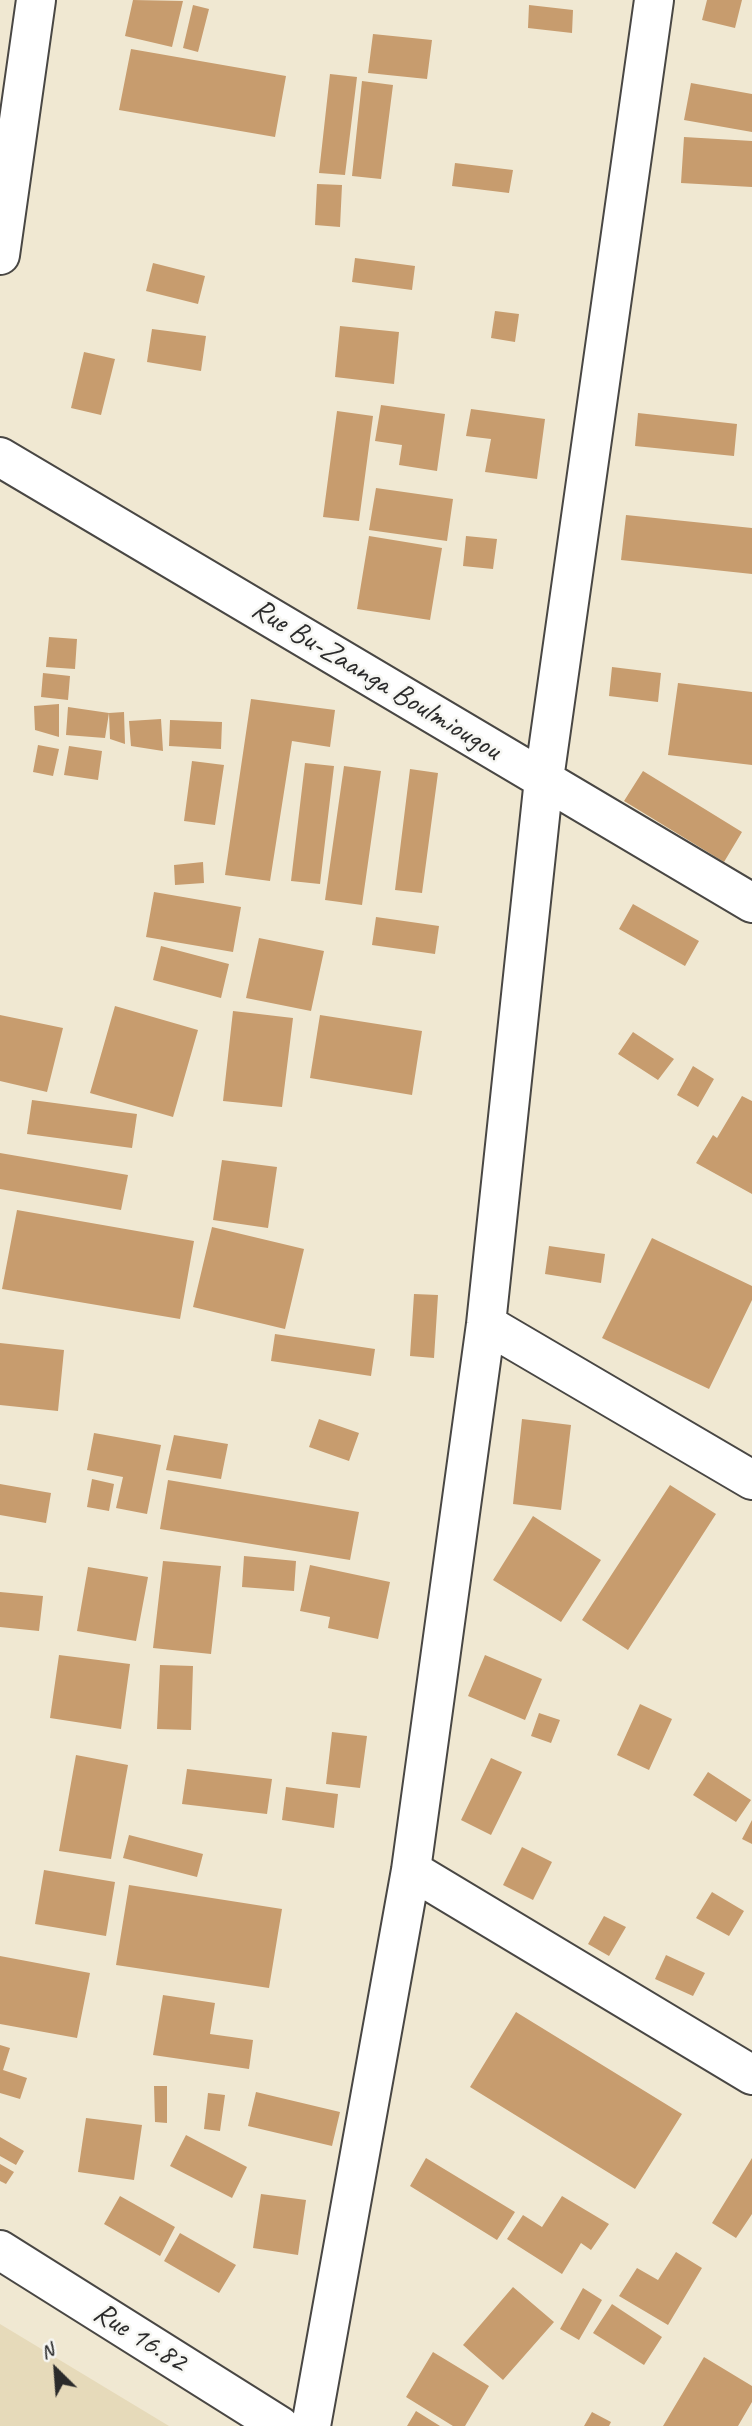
<!DOCTYPE html>
<html>
<head>
<meta charset="utf-8">
<style>
	body { margin:0 }
	#map { position:relative; width:752px; height:2426px; overflow:hidden; background:#f0e8d2; font-family:Caveat,sans-serif }
	canvas { display:block }
	.north { position:absolute; left:21px; top:2335px; width:70px; height:70px; -webkit-text-stroke:5px #f6f6f2; paint-order:stroke; rotate:335deg; font-size:19px; font-weight:700; line-height:28px; text-align:center; color:#2b2b2b }
	.north::after { content:''; display:block; margin:auto; width:24px; height:32px; background:#2b2b2b; clip-path:polygon(50% 0,100% 100%,50% 72%,0 100%) }
</style>
</head>
<body>
<div id="map">
<canvas width="752" height="2426"></canvas>
<div class="north">N</div>
</div>
<script>
const c = document.querySelector('canvas').getContext('2d');
c.lineJoin = 'round';
function fill(path, color) { c.fillStyle = color; c.fill(path, 'evenodd'); }
const toPath = rows => new Path2D(rows.map(r => 'M' + r).join(''));
function trace(path, color, width, dash) { c.strokeStyle = color; c.lineWidth = width; c.lineCap = dash ? 'butt' : 'round'; c.setLineDash(dash || []); c.stroke(path); }
function drawText(font, color, halo, rows, align = 'center') {
  c.font = font + ' Caveat,sans-serif'; c.lineWidth = 5; c.setLineDash([]); c.textBaseline = 'middle'; c.strokeStyle = halo; c.fillStyle = color; for (const [text, x, y, turn = 0] of rows) {
    c.save(); c.translate(x, y); c.rotate((+turn || 0) * Math.PI / 180); c.textAlign = isNaN(turn) ? turn : align; if (halo) c.strokeText(text, 0, 0); c.fillText(text, 0, 0); c.restore();
  }
}
fill(toPath([
	[0,2324,169,2426,0,2426]
]), '#e6daba');
fill(toPath([
	[133,0,183,1,172,47,125,36],
	[707,0,742,0,735,28,702,20],
	[193,5,209,9,198,52,183,48],
	[529,5,573,10,572,33,528,28],
	[373,34,432,40,427,79,368,73],
	[131,49,286,76,275,137,119,110],
	[330,74,357,77,345,175,319,173],
	[362,81,393,85,381,179,352,176],
	[691,83,752,94,752,132,684,120],
	[684,137,752,141,752,187,681,183],
	[455,163,513,170,509,193,452,186],
	[317,184,342,185,340,227,315,225],
	[355,258,415,266,412,290,352,282],
	[153,263,205,276,198,304,146,291],
	[495,311,519,314,515,342,491,338],
	[340,326,399,332,394,384,335,377],
	[152,329,206,336,201,371,147,362],
	[84,352,115,359,101,415,71,408],
	[381,405,445,414,437,471,399,465,402,445,375,441],
	[471,409,545,419,537,479,485,472,491,439,466,436],
	[337,411,373,416,359,521,323,517],
	[638,413,737,424,734,456,635,446],
	[376,488,453,499,447,541,369,530],
	[626,515,752,528,752,574,621,560],
	[369,536,442,548,430,620,357,609],
	[466,536,497,539,493,569,463,566],
	[49,637,77,639,75,669,46,667],
	[612,667,661,673,658,702,609,696],
	[43,673,70,676,68,700,41,697],
	[678,683,752,692,752,765,668,755],
	[251,699,335,710,330,747,292,741,270,881,225,875],
	[59,704,59,737,35,730,34,706],
	[68,707,109,713,105,738,66,735],
	[124,712,125,744,110,739,109,713],
	[161,719,163,751,131,746,129,721],
	[170,720,222,722,221,749,169,746],
	[38,745,59,749,53,776,33,772],
	[69,746,102,751,98,780,64,775],
	[192,761,224,765,215,825,184,821],
	[305,763,334,766,320,884,291,881],
	[344,766,381,771,362,905,325,900],
	[410,769,438,773,422,893,395,890],
	[643,771,742,832,724,862,624,801],
	[203,862,204,883,175,885,174,865],
	[154,892,241,907,233,952,146,937],
	[633,904,699,941,685,966,619,929],
	[376,917,439,926,435,954,372,945],
	[259,938,324,951,311,1011,246,998],
	[161,946,229,964,221,998,153,980],
	[115,1006,198,1030,173,1117,90,1093],
	[233,1011,293,1018,282,1107,223,1101],
	[0,1015,63,1028,47,1092,0,1081],
	[320,1015,422,1031,412,1095,310,1078],
	[633,1032,674,1059,658,1080,618,1054],
	[693,1066,714,1079,698,1107,677,1095],
	[742,1096,752,1101,752,1194,696,1163,713,1135,717,1138],
	[32,1100,137,1114,132,1148,27,1134],
	[0,1153,128,1175,121,1210,0,1189],
	[222,1160,277,1167,268,1228,213,1220],
	[17,1210,194,1241,180,1319,2,1289],
	[212,1227,304,1249,285,1329,193,1307],
	[652,1238,752,1286,752,1300,709,1389,602,1338],
	[549,1246,605,1254,601,1283,545,1274],
	[414,1294,438,1295,434,1358,410,1356],
	[275,1334,375,1349,371,1376,271,1361],
	[0,1343,64,1350,58,1411,0,1405],
	[319,1419,359,1433,349,1461,309,1447],
	[522,1419,571,1425,561,1510,513,1504],
	[94,1433,161,1445,147,1514,116,1508,123,1477,87,1470],
	[174,1435,228,1444,221,1479,166,1470],
	[92,1479,114,1484,109,1511,87,1507],
	[168,1480,359,1512,350,1560,160,1529],
	[0,1484,51,1493,46,1523,0,1515],
	[670,1485,716,1514,628,1650,582,1620],
	[533,1516,601,1560,561,1622,493,1580],
	[244,1556,296,1561,294,1591,242,1587],
	[163,1561,221,1566,211,1654,153,1648],
	[310,1565,390,1582,378,1639,328,1628,330,1617,300,1611],
	[88,1567,148,1577,136,1641,77,1631],
	[0,1592,43,1596,39,1631,0,1627],
	[59,1655,130,1664,121,1729,50,1718],
	[485,1655,542,1679,525,1720,468,1696],
	[160,1665,193,1666,191,1730,157,1729],
	[640,1704,672,1719,649,1770,617,1755],
	[539,1713,560,1720,551,1743,531,1736],
	[332,1732,367,1736,360,1788,326,1784],
	[76,1755,128,1765,111,1859,59,1851],
	[491,1758,522,1772,491,1835,461,1820],
	[187,1769,272,1779,267,1814,182,1804],
	[708,1772,751,1800,736,1822,693,1795],
	[286,1787,338,1794,334,1828,282,1820],
	[752,1820,752,1844,742,1839],
	[129,1835,203,1854,197,1877,123,1858],
	[522,1847,552,1862,533,1900,503,1885],
	[44,1870,115,1882,106,1936,35,1924],
	[129,1885,282,1909,269,1988,116,1965],
	[712,1892,744,1911,729,1936,696,1918],
	[604,1916,626,1927,609,1956,588,1944],
	[666,1955,705,1973,693,1996,655,1979],
	[0,1956,90,1973,77,2038,0,2024],
	[163,1995,215,2003,210,2034,253,2040,249,2069,153,2055],
	[516,2012,682,2114,635,2189,470,2087],
	[0,2045,10,2048,3,2070,27,2078,20,2099,0,2093],
	[154,2086,167,2086,167,2123,155,2122],
	[256,2092,340,2112,332,2146,248,2126],
	[208,2093,225,2095,220,2131,204,2129],
	[86,2118,142,2125,134,2180,78,2172],
	[186,2135,247,2167,232,2198,170,2166],
	[0,2137,24,2151,16,2165,0,2156],
	[426,2158,515,2212,497,2240,410,2186],
	[752,2158,752,2214,736,2238,712,2223],
	[0,2164,14,2172,6,2184,0,2181],
	[261,2194,306,2200,298,2255,253,2248],
	[120,2196,175,2227,160,2256,104,2224],
	[562,2196,609,2224,591,2250,581,2243,562,2274,507,2239,523,2215,542,2227],
	[180,2233,236,2265,219,2293,164,2261],
	[676,2252,702,2268,668,2325,619,2296,637,2268,658,2280],
	[513,2287,554,2322,503,2380,463,2345],
	[583,2288,602,2300,579,2340,560,2329],
	[612,2304,662,2337,644,2365,593,2333],
	[433,2352,489,2386,465,2426,453,2426,406,2397],
	[704,2357,752,2386,752,2402,738,2426,663,2426],
	[416,2411,440,2426,407,2426],
	[592,2412,611,2422,609,2426,584,2426]
]), '#c79c6e');
const street = toPath([
	[0,255,36,0],
	[0,457,752,903],
	[486,1324,752,1480],
	[411,1870,752,2075],
	[0,2250,280,2426],
	[311,2426,411,1870,486,1324,544,779,654,0]
]);
trace(street, '#494744', 42);
trace(street, '#fff', 38);
drawText('30px', '#2b2b2b', '#f6f6f2', [
	["Rue Bu-Zaanga Boulmiougou",376,680,31],
	["Rue 16.82",140,2338,32]
]);
</script>
</body>
</html>
